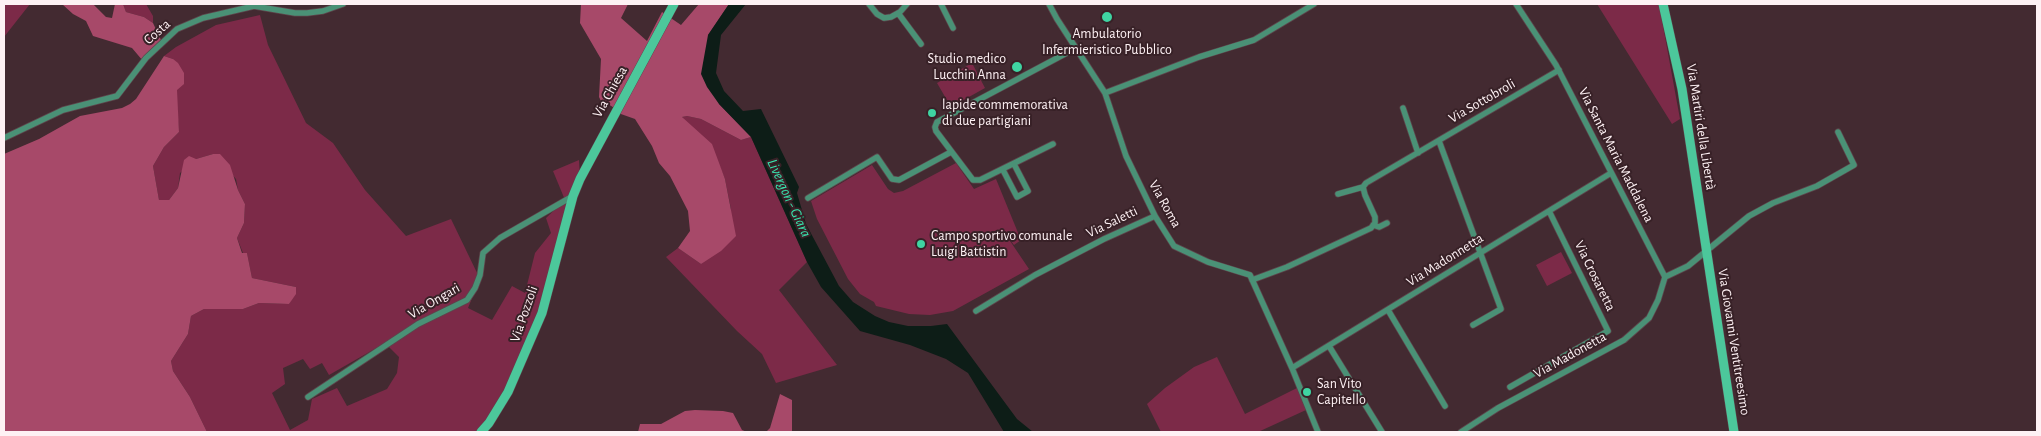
<!DOCTYPE html>
<html>
<head>
<meta charset="utf-8">
<style>
	body { margin:0 }
	#map { position:relative; width:2041px; height:436px; overflow:hidden; background:#432a31; font-family:"Alegreya Sans",sans-serif }
	canvas { display:block }
	.frame { position:absolute; inset:0; border:5px solid #fef1f4; pointer-events:none }
</style>
</head>
<body>
<div id="map">
<canvas width="2041" height="436"></canvas>
<div class="frame"></div>
</div>
<script>
const c = document.querySelector('canvas').getContext('2d');
c.lineJoin = 'round';
function fill(path, color) { c.fillStyle = color; c.fill(path, 'evenodd'); }
const toPath = rows => new Path2D(rows.map(r => 'M' + r).join(''));
function trace(path, color, width, dash) { c.strokeStyle = color; c.lineWidth = width; c.lineCap = dash ? 'butt' : 'round'; c.setLineDash(dash || []); c.stroke(path); }
function drawText(font, color, halo, rows, align = 'center') {
  c.font = font + ' "Alegreya Sans",sans-serif'; c.lineWidth = 4; c.setLineDash([]); c.textBaseline = 'middle'; c.strokeStyle = halo; c.fillStyle = color; for (const [text, x, y, turn = 0] of rows) {
    c.save(); c.translate(x, y); c.rotate((+turn || 0) * Math.PI / 180); c.textAlign = isNaN(turn) ? turn : align; if (halo) c.strokeText(text, 0, 0); c.fillText(text, 0, 0); c.restore();
  }
}
fill(toPath([
	[4,4,30,4,4,37],
	[123,4,146,4,153,16,153,23,144,17,126,12],
	[1597,4,1659,4,1680,119,1672,124],
	[260,15,268,45,306,123,333,143,365,190,406,236,451,219,480,279,468,308,492,320,512,286,525,293,535,253,551,233,546,218,565,200,553,171,579,160,580,178,533,342,480,432,207,432,190,397,173,371,171,361,188,334,191,316,204,309,243,309,259,303,289,304,296,287,252,278,247,253,243,253,237,238,244,223,245,204,238,190,236,179,213,154,196,159,180,173,178,188,169,200,159,200,153,166,164,147,179,132,173,59,164,56,176,47,216,25],
	[385,343,399,357,397,373,387,389,347,406,337,388,312,399,308,420,290,430,272,393,285,384,283,368,303,359,310,369,322,363,329,375],
	[972,63,985,88,951,107,937,83],
	[687,116,701,119,741,140,751,137,807,262,779,290,837,365,776,383,762,354,737,331,666,257,678,248,701,264,731,209,725,179,720,167,682,117],
	[956,163,974,189,996,179,1021,240,1014,245,1004,232,1029,269,953,311,930,315,909,314,876,306,874,302,860,294,848,279,817,219,811,201,872,165,888,189,894,193,903,191],
	[1561,252,1572,273,1547,286,1536,265],
	[1217,357,1245,414,1297,388,1306,410,1258,432,1161,432,1147,404,1165,388,1194,367]
]), '#7c2a48');
fill(toPath([
	[62,4,93,4,106,17,112,18,115,4,123,4,126,12,144,17,153,23,161,40,143,61,132,48,93,36,86,21,73,14],
	[581,4,628,4,621,18,647,41,662,12,681,25,699,4,729,4,708,35,719,104,751,137,741,140,701,119,687,116,682,117,712,144,725,179,736,236,721,251,701,264,678,248,690,231,688,211,670,176,659,163,652,146,635,119,618,113,619,111,608,104,605,109,599,97,601,59,580,23],
	[164,56,173,59,178,63,184,73,184,84,177,90,179,132,164,147,153,166,159,200,169,200,178,188,184,160,189,156,196,159,213,154,220,154,230,165,238,190,245,204,244,223,237,238,242,253,247,253,252,278,296,287,296,294,289,304,259,303,243,309,204,309,191,316,188,334,171,361,173,371,190,397,207,432,4,432,4,154,39,139,80,116,122,108,130,104,136,99],
	[780,394,792,400,792,432,766,432,770,428],
	[695,410,723,411,733,413,742,430,747,432,638,432,640,424,661,424,685,411]
]), '#a74969');
fill(toPath([
	[729,4,746,4,721,35,716,73,724,91,743,111,761,109,799,187,797,193,806,224,839,286,853,302,875,316,889,322,908,326,931,326,947,324,1017,419,1033,432,1004,432,968,373,946,359,910,345,860,331,821,287,807,262,751,137,719,104,707,87,701,74,708,35]
]), '#0d1d17');
const minor = toPath([
	[869,4,877,14,884,18,891,17,900,12,907,4],
	[941,4,953,28],
	[1049,4,1057,19,1105,93,1126,156,1155,216,1174,246,1208,262,1250,275,1292,368,1318,432],
	[1516,4,1556,65,1665,277],
	[898,13,921,44],
	[1105,93,1199,57,1254,40,1314,4],
	[1403,108,1418,153],
	[4,138,63,110,117,96,146,58,177,29,203,18,254,6,295,13,307,13,323,11,343,4],
	[1439,141,1501,309,1473,325],
	[1053,144,980,180,973,180,936,131,935,127,937,122,1076,48],
	[1003,170,1017,197,1028,191,1014,164],
	[1338,194,1363,187],
	[808,198,877,157,892,179,899,180,951,152],
	[1373,225,1379,227,1387,223],
	[1665,277,1688,266,1749,216,1773,203,1817,186,1854,165,1838,132],
	[1252,280,1287,267,1371,228,1375,223,1375,217,1365,195,1363,187,1366,183,1559,70],
	[1388,310,1445,406],
	[976,311,1035,275,1104,239,1155,216],
	[1329,346,1382,432],
	[1292,368,1611,173],
	[1510,387,1608,331,1549,211],
	[308,397,418,324,467,300,475,288,480,275,483,253,500,238,573,196],
	[1461,432,1498,408,1624,340,1649,318,1658,300,1665,277]
]);
const secondary = toPath([
	[1663,4,1682,89,1734,432],
	[481,432,489,423,508,392,542,313,573,196,580,179,674,4]
]);
trace(minor, '#5d464c', 7);
trace(secondary, '#5d464c', 10);
trace(minor, '#4a9176', 5.5);
trace(secondary, '#4cc79b', 9);
for (const [x, y, r, color] of [
	[1107,17,6,"#3fd4a2"],
	[1017,67,6,"#3fd4a2"],
	[932,113,5,"#3fd4a2"],
	[921,244,5,"#3fd4a2"],
	[1307,392,5,"#3fd4a2"]
]) { const dot = new Path2D(); dot.arc(x, y, r, 0, 2 * Math.PI); c.fillStyle = color; c.fill(dot); trace(dot, '#382127', 2); }
drawText('14px', '#fef1f4', '#382127', [
	["Costa",157,32,-41],
	["Via Chiesa",610,92,-61],
	["Via Sottobroli",1482,101,-30],
	["Via Martiri della Libertà",1701,127,81],
	["Via Santa Maria Maddalena",1616,155,63],
	["Via Roma",1165,204,61],
	["Via Saletti",1112,222,-26],
	["Via Madonnetta",1445,260,-32],
	["Via Crosaretta",1595,276,64],
	["Via Ongari",434,301,-30],
	["Via Pozzoli",524,314,-71],
	["Via Giovanni Ventitreesimo",1734,342,81],
	["Via Madonetta",1570,355,-29]
]);
drawText('14px', '#fef1f4', '#382127', [
	["Ambulatorio",1107,34,"center"],
	["Infermieristico Pubblico",1107,50,"center"],
	["Studio medico",1006,59,"right"],
	["Lucchin Anna",1006,75,"right"],
	["lapide commemorativa",942,105],
	["di due partigiani",942,121],
	["Campo sportivo comunale",931,236],
	["Luigi Battistin",931,252],
	["San Vito",1317,384],
	["Capitello",1317,400]
], 'left');
drawText('italic 15px', '#38e4ad', '#382127', [
	["Livergon - Giara",789,198,65]
]);
</script>
</body>
</html>
